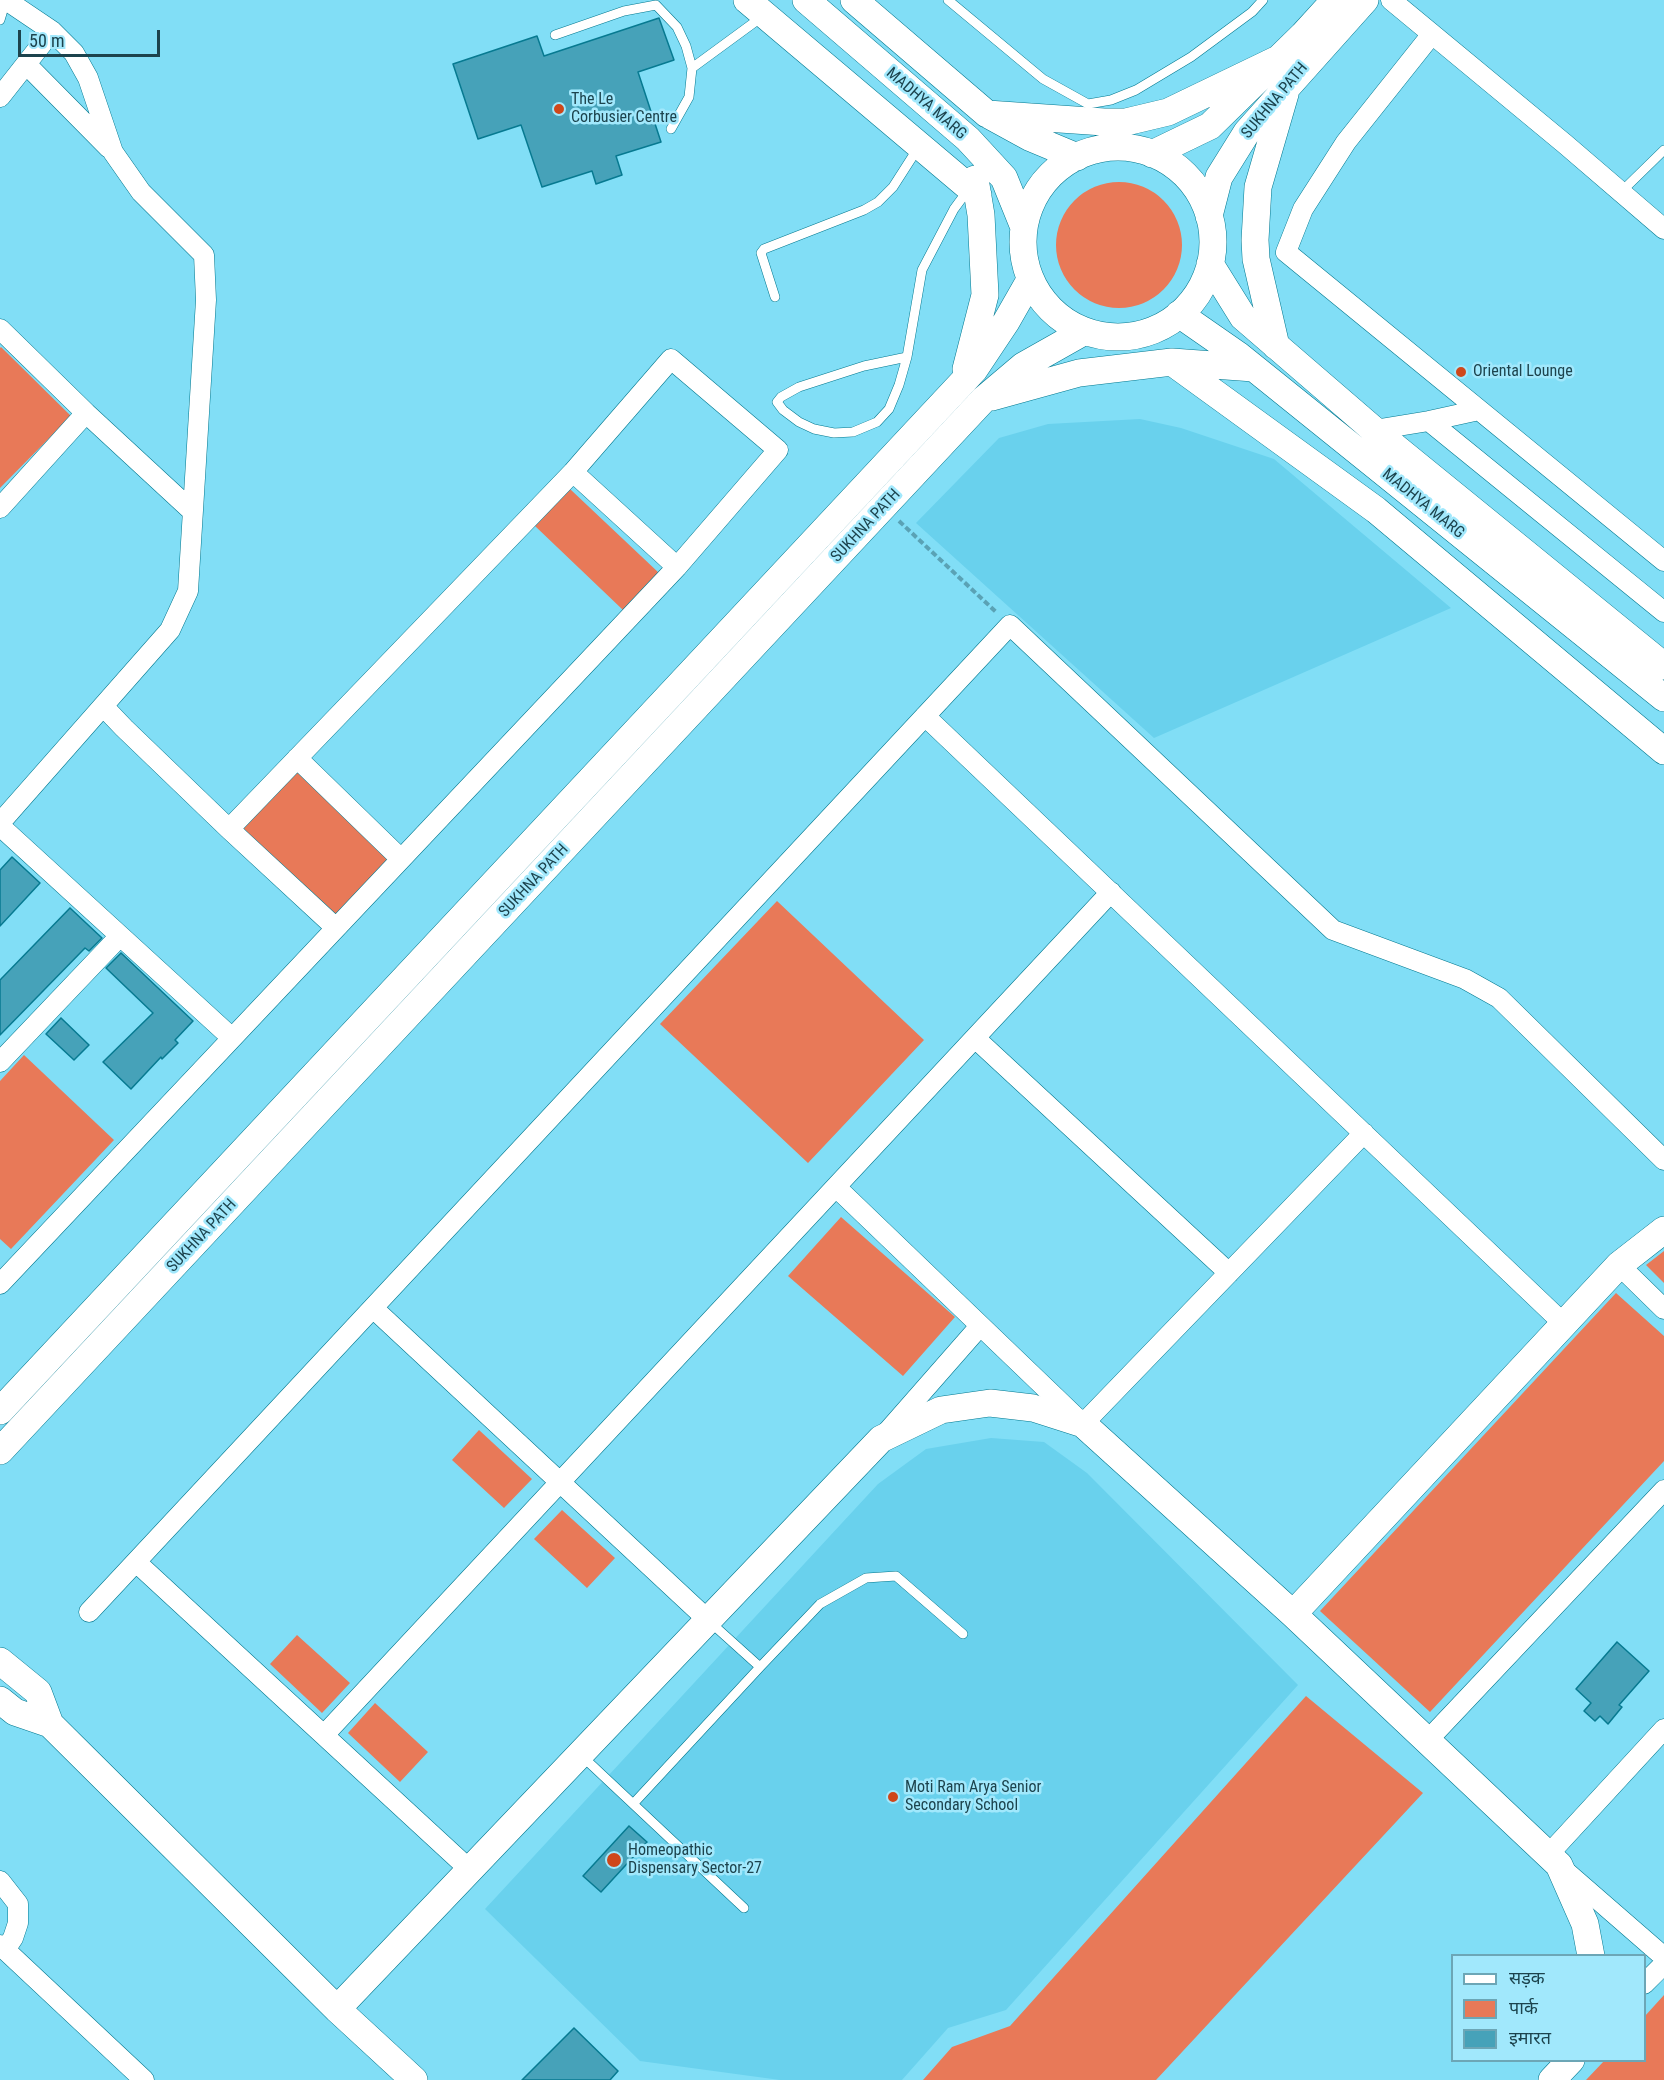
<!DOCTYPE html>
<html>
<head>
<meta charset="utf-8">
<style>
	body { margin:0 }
	#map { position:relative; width:1664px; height:2080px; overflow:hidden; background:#81def6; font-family:"Roboto Condensed","Noto Sans Devanagari",sans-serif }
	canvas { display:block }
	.legend { position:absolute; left:1451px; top:1954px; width:195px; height:108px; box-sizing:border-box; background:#a1e8fc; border:2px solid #6ca6b6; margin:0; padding:8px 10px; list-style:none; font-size:18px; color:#1c434d }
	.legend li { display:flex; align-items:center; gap:12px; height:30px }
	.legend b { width:30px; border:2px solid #6ca6b6 }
	.scale { position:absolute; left:18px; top:30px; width:142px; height:27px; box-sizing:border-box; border:3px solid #1c434d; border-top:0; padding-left:8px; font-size:18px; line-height:21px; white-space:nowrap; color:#1c434d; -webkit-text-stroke:4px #a1e8fc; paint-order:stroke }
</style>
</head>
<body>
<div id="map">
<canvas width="1664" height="2080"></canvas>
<ul class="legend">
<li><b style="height:8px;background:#fff"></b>सड़क</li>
<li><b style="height:16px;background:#e87958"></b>पार्क</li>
<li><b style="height:16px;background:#46a2b9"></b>इमारत</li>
</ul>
<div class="scale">50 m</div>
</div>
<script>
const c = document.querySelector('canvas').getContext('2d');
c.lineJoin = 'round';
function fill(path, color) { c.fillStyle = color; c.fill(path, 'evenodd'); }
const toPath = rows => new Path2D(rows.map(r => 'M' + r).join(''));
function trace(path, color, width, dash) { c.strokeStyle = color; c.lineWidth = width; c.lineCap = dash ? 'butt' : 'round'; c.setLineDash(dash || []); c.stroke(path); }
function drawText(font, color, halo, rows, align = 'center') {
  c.font = font + ' "Roboto Condensed",sans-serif'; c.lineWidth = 5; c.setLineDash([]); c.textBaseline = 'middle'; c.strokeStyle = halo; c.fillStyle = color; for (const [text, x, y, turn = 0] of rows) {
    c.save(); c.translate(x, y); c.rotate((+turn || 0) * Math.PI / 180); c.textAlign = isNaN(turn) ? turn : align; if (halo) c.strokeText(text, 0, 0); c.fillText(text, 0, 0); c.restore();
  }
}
fill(toPath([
	[1140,419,1181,428,1274,459,1451,608,1154,738,916,523,999,438,1048,424],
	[991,1438,1044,1442,1087,1473,1298,1685,1006,2010,948,2028,902,2080,780,2080,640,2061,485,1909,878,1484,926,1449]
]), '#69d1ed');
fill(toPath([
	'1056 245a63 63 0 1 1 126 0a63 63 0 1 1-126 0Z',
	[1,347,71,416,0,488,0,348],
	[570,489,659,573,623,610,535,526],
	[297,770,391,861,336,918,242,827],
	[777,901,924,1040,808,1163,660,1024],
	[24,1055,114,1140,11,1249,0,1239,0,1081],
	[841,1217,955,1317,903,1376,788,1276],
	[1664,1251,1664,1283,1646,1265],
	[1616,1293,1664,1336,1664,1461,1430,1712,1320,1611],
	[479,1430,532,1479,504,1508,452,1460],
	[562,1510,615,1558,587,1588,534,1539],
	[297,1635,350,1683,322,1713,270,1664],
	[1306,1696,1423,1793,1156,2080,923,2080,952,2047,1010,2026],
	[375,1703,428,1752,400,1782,348,1733],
	[1664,1995,1664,2080,1586,2080,1604,2061,1644,2060,1645,2016]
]), '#e87958');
const building = toPath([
	[659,18,674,60,638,72,661,142,616,156,622,175,596,184,592,171,542,187,521,125,478,139,453,64,537,36,544,56,659,18],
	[12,857,40,883,0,926,0,870,12,857],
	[70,908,102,938,89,951,85,948,0,1035,0,980,70,908],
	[121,953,193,1021,175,1040,178,1043,162,1059,161,1057,131,1089,103,1062,153,1013,106,968,121,953],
	[61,1018,89,1045,74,1060,46,1034,61,1018],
	[1617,1642,1649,1671,1619,1705,1622,1707,1608,1724,1600,1716,1595,1721,1584,1711,1591,1703,1576,1689,1617,1642],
	[629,1826,647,1842,601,1892,583,1876,629,1826],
	[574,2028,618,2071,610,2080,522,2080,574,2028]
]);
fill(building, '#46a2b9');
trace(building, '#077a91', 1.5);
const lane = toPath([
	[948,0,1043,79,1088,104,1111,100,1136,90,1191,57,1252,12,1263,0],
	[0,20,6,0],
	[555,35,624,11,656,5,677,27,686,46,692,68,689,97,671,129],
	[692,68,763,16],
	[1621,192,1664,150],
	[775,297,761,253,764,249,864,210,878,202,893,187,918,148],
	[907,357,864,366,799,387,781,397,777,402,783,410,799,422,814,429,834,433,853,432,877,422,889,409,899,385,907,357,922,270,954,209,968,190],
	[760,1667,820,1604,866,1578,896,1576,963,1634],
	[582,1756,744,1908],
	[633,1804,760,1667,710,1622]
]);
const street = toPath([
	[1391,0,1565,144,1664,229],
	[1432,34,1346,142,1303,209,1286,252,1664,561],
	[26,64,109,148],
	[0,97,52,31],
	[0,329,86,413,192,511],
	[1429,421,1479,410],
	[1374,430,1429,421,1664,612],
	[573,472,677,567],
	[0,508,86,413],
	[103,706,124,728,229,829,336,928],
	[925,716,1564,1324],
	[297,758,401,859],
	[0,823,170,630,188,591,206,300,204,255,141,192,113,152,88,78,74,53,52,31,6,0],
	[0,826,232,1038],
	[975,1038,1229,1273],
	[0,1062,120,936],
	[836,1187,1083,1424,1364,1133],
	[1619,1265,1664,1309],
	[0,1284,677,567,778,450,671,359,573,472,229,829],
	[373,1308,708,1620],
	[887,1432,980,1326],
	[136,1562,470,1870],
	[89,1612,1010,625,1333,930,1465,979,1499,998,1664,1160],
	[324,1735,1111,892],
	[1427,1741,1664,1490],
	[1548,1855,1664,1729],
	[1564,1870,1664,1957],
	[0,1881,18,1904,18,1923,13,1938,5,1950],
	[0,1945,144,2080],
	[1644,1984,1664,1964]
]);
const secondary = toPath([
	[747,0,978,195],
	[806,0,968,139,1004,178,1023,225],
	[854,0,987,114,1029,137,1077,157],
	[987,114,1104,122,1126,122,1168,112,1276,60],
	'1023 242a95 95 0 1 1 190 0a95 95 0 1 1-190 0Z',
	[1152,154,1210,126,1303,35,1335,0],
	[1209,216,1219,177,1247,132,1365,0],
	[1210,264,1243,317,1374,430,1664,666],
	[1179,314,1238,355,1664,698],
	[1276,346,1256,259,1255,240,1258,187,1285,94],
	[1172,362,1376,510,1664,751],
	[966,369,985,295,981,215,975,179],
	[992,397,1079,373,1172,362,1254,368],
	[0,1411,974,370,1006,322,1030,280],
	[0,1451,984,399,1023,366,1085,331],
	[1293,1614,1619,1265,1664,1230],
	[0,1661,38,1692,50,1724],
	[0,1700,15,1712,50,1724,337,2009,414,2080],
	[337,2009,881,1439,941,1410,990,1403,1033,1408,1083,1424,1293,1614,1559,1865,1585,1924,1591,1956],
	[1552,2080,1571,2060]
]);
trace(lane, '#00788f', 10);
trace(street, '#00788f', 21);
trace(secondary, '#00788f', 28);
trace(toPath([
	[899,521,996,612]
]), '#5aa2b5', 4, [6, 3]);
trace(lane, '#fff', 9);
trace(street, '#fff', 20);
trace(secondary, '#fff', 27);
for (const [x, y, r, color] of [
	[559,109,6,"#cf471a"],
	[1461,372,6,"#cf471a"],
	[893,1797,6,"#cf471a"],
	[614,1860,8,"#cf471a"]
]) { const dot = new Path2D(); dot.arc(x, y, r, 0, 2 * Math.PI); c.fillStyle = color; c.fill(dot); trace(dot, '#a1e8fc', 2); }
drawText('16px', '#1c434d', '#a1e8fc', [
	["The Le",571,100],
	["Corbusier Centre",571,118],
	["Oriental Lounge",1473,372],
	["Moti Ram Arya Senior",905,1788],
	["Secondary School",905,1806],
	["Homeopathic",628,1851],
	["Dispensary Sector-27",628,1869]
], 'left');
drawText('16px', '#1c434d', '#a1e8fc', [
	["SUKHNA PATH",1275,101,-50],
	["MADHYA MARG",926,104,41],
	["MADHYA MARG",1423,504,39],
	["SUKHNA PATH",866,526,-47],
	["SUKHNA PATH",534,881,-47],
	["SUKHNA PATH",202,1236,-47]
]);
</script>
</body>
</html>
